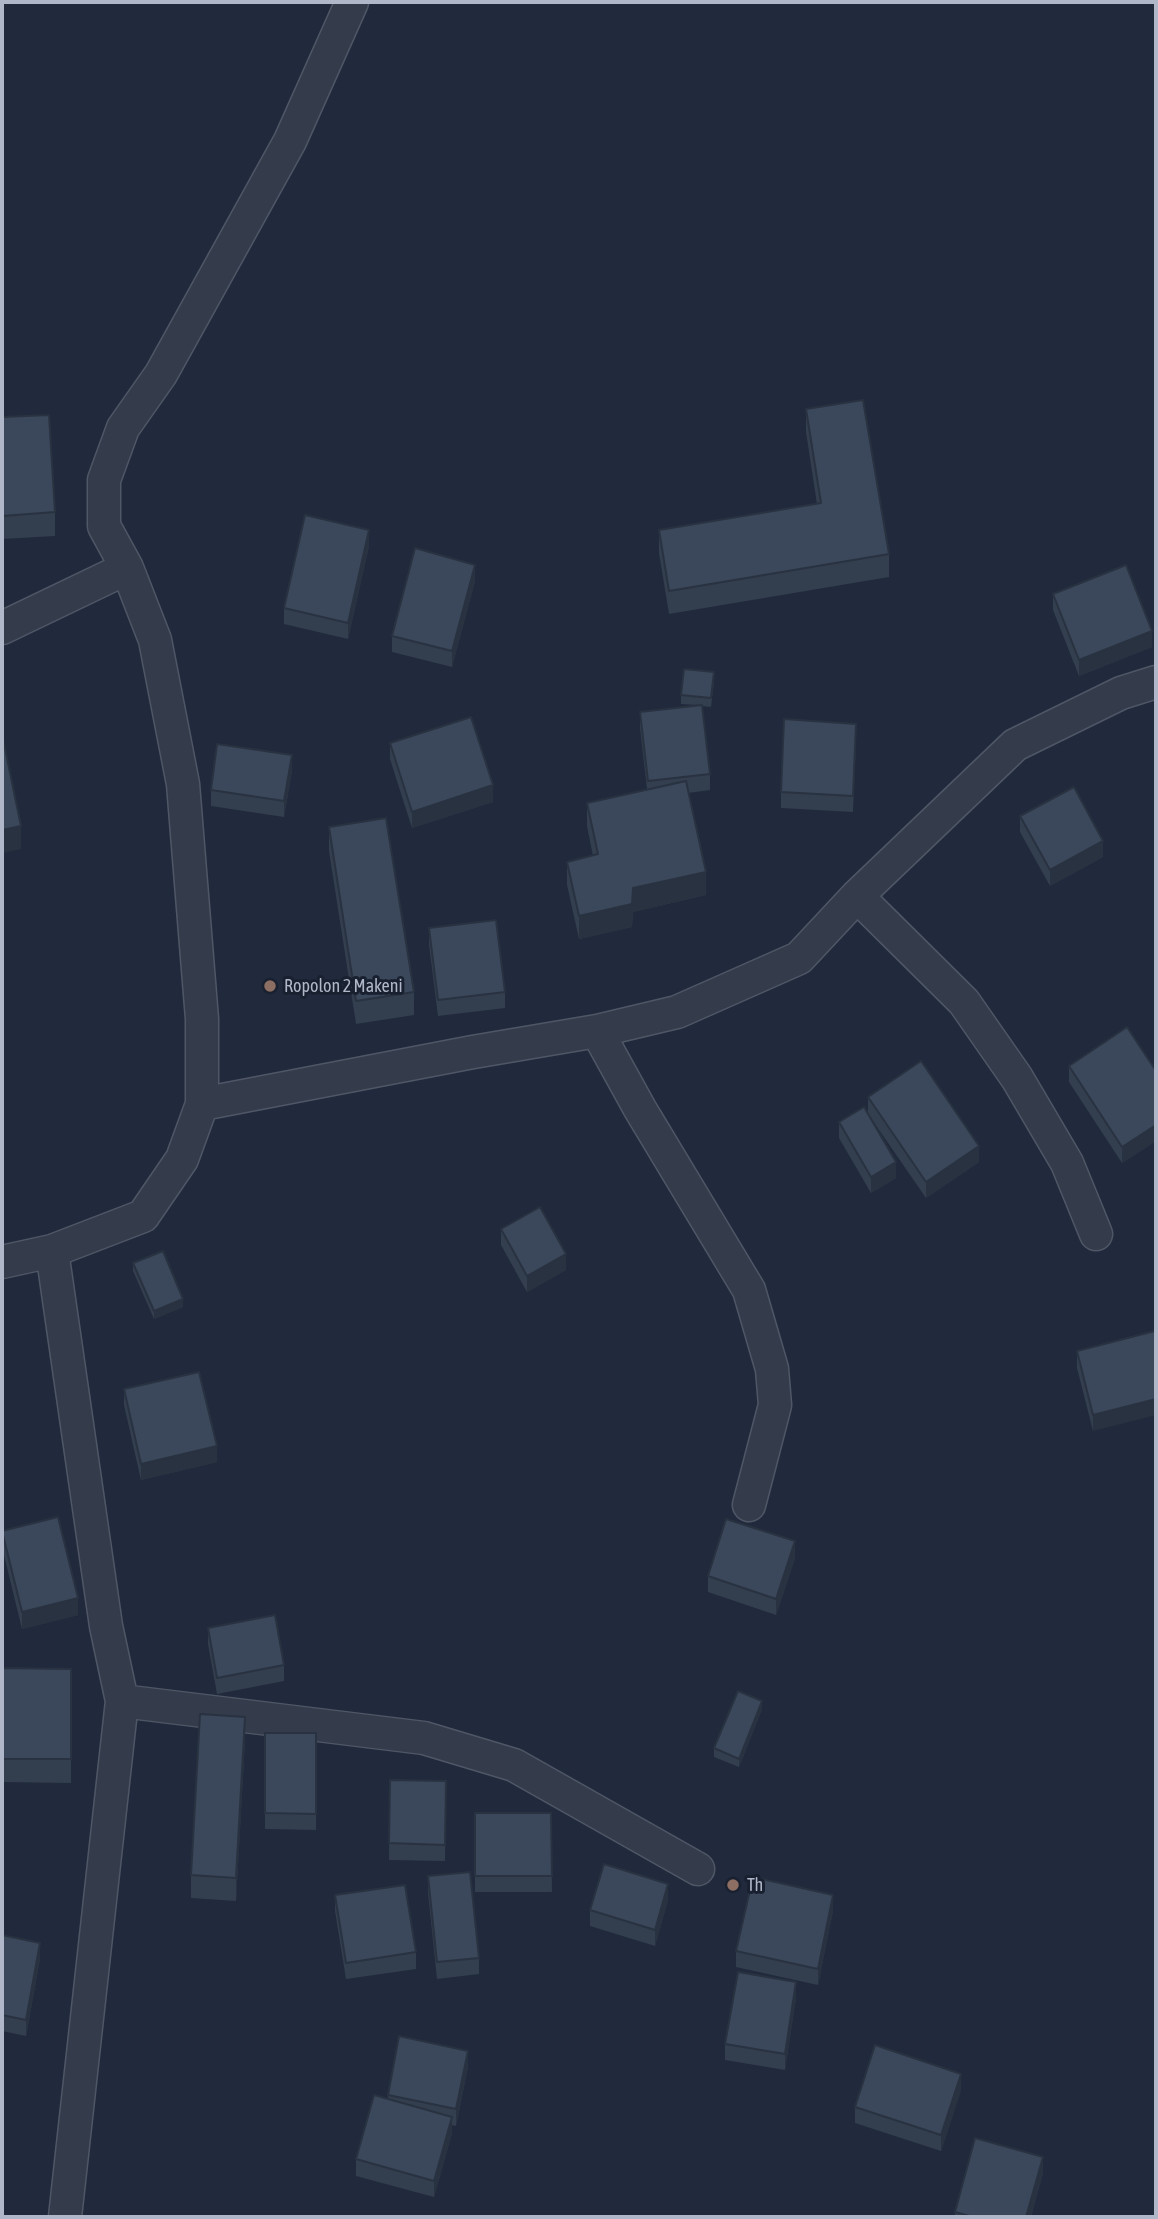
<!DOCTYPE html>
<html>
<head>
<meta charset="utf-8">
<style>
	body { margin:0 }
	#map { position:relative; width:1158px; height:2219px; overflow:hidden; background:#202a3c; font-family:"Asap Condensed",sans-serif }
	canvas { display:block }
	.frame { position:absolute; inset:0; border:4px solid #afb7c8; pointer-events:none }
</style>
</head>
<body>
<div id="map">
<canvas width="1158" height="2219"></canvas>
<div class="frame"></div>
</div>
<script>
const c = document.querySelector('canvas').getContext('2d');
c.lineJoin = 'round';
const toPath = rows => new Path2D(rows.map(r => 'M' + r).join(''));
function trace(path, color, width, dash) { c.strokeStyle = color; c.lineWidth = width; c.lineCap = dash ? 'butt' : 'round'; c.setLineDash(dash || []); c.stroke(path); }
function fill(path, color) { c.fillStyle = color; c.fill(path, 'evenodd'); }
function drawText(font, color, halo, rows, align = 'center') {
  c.font = font + ' "Asap Condensed",sans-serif'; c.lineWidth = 6; c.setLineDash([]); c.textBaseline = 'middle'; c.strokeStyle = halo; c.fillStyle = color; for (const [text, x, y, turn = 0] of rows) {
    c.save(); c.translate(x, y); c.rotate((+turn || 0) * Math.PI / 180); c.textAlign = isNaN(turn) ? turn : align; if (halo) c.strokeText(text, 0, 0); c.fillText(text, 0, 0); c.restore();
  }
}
const street = toPath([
	[2,628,127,568],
	[857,896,964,1002,1017,1078,1067,1163,1096,1234],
	[597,1031,640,1109,749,1290,772,1369,775,1405,749,1505],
	[202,1104,473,1052,597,1031,677,1012,799,958,857,896,1015,745,1121,693,1156,682],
	[52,1251,106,1626,122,1701,65,2217],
	[2,1262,52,1251,143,1216,182,1159,202,1104,202,1019,183,784,155,640,127,568,104,526,104,480,123,428,161,374,290,141,352,2],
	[122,1701,424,1738,514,1765,698,1869]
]);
trace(street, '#4f5766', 35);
trace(street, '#343c4c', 32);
fill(toPath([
	[806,409,889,554,889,577,669,614,659,553,659,530,817,504,806,432],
	[2,417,55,512,55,536,2,539],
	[369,546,348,639,284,624,284,608],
	[475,581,452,667,392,652,392,636],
	[1053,594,1152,647,1079,676,1053,610],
	[714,681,711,707,702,706,710,774,710,790,688,793,706,895,633,912,632,927,579,939,567,885,567,862,593,856,587,826,587,803,647,789,640,728,640,712,698,705,681,704,681,695],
	[856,740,853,812,781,808,781,792],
	[390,743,493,802,412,828,390,759],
	[292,771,284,817,211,806,211,790],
	[1020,816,1103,857,1050,886,1020,832],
	[329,827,414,992,414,1015,356,1024,329,851],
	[429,928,505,992,505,1008,438,1016,429,945],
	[1069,1066,1156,1071,1156,1141,1122,1163,1069,1082],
	[868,1097,979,1162,926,1198,868,1114],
	[839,1122,896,1178,871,1193,839,1138],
	[501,1229,566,1270,527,1292,501,1245],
	[133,1263,183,1307,154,1319,133,1271],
	[1156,1337,1093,1431,1077,1368,1077,1351],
	[124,1389,217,1462,141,1480,124,1405],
	[2,1531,78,1615,22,1629,2,1547],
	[795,1558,776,1615,708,1592,708,1576],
	[208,1628,284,1665,284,1681,217,1694,208,1644],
	[2,1668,71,1669,71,1783,2,1782],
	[762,1709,739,1767,714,1757,714,1748],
	[265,1733,316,1733,316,1830,265,1829],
	[245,1740,236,1901,191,1898,191,1875],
	[390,1780,446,1781,445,1861,389,1860],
	[475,1813,551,1813,552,1892,475,1892],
	[428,1876,479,1958,479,1974,437,1979,428,1893],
	[335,1895,416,1952,416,1969,346,1979,335,1911],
	[668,1900,655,1946,590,1926,590,1910],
	[833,1911,818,1985,736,1967,736,1951],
	[2,1935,40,1959,26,2036,2,2031],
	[796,1998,785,2070,725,2060,725,2044],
	[468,2067,456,2126,452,2125,452,2133,434,2197,356,2176,356,2159,388,2099,388,2095],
	[961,2090,941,2151,855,2123,855,2107],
	[1043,2173,1031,2217,955,2217,955,2212]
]), '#333e4e');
fill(toPath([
	[369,530,369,546,348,639,348,623],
	[475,565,475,581,452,667,452,651],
	[1152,631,1152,647,1079,676,1079,660],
	[856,724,856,740,853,812,853,796],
	[292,755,292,771,284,817,284,801],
	[493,785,493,802,412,828,412,812],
	[21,826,21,849,2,853,2,830],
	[1103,841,1103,857,1050,886,1050,870],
	[706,872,706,895,633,912,632,927,579,939,579,916,633,888],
	[1156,1125,1156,1141,1122,1163,1122,1147],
	[979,1146,979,1162,926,1198,926,1182],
	[896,1162,896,1178,871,1193,871,1177],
	[566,1254,566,1270,527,1292,527,1276],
	[183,1299,183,1307,154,1319,154,1311],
	[1156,1399,1156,1415,1093,1431,1093,1415],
	[217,1446,217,1462,141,1480,141,1464],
	[795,1541,795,1558,776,1615,776,1599],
	[78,1598,78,1615,22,1629,22,1612],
	[762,1701,762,1709,739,1767,739,1759],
	[245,1717,245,1740,236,1901,236,1878],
	[668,1884,668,1900,655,1946,655,1930],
	[833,1895,833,1911,818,1985,818,1969],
	[40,1943,40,1959,26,2036,26,2020],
	[796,1982,796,1998,785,2070,785,2054],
	[468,2051,468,2067,456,2126,456,2109],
	[961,2074,961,2090,941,2151,941,2135],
	[452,2117,452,2133,434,2197,434,2181],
	[1043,2157,1043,2173,1031,2217,1026,2217]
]), '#293240');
const building = toPath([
	[863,400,889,554,669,591,659,530,821,503,806,409,863,400],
	[49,415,55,512,2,516,2,417,49,415],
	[305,515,369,530,348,623,284,608,305,515],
	[415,548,475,565,452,651,392,636,415,548],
	[1126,565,1152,631,1079,660,1053,594,1126,565],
	[684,669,714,672,711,698,681,695,684,669],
	[702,705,710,774,648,781,640,712,702,705],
	[471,717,493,785,412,812,390,743,471,717],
	[784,719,856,724,853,796,781,792,784,719],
	[2,734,21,826,2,830,2,734],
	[217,744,292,755,284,801,211,790,217,744],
	[686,781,706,872,633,888,632,904,579,916,567,862,598,854,587,803,686,781],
	[1074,787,1103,841,1050,870,1020,816,1074,787],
	[386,818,414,992,356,1001,329,827,386,818],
	[496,920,505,992,438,1000,429,928,496,920],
	[1127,1027,1156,1071,1156,1125,1122,1147,1069,1066,1127,1027],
	[921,1061,979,1146,926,1182,868,1097,921,1061],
	[864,1107,896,1162,871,1177,839,1122,864,1107],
	[540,1207,566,1254,527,1276,501,1229,540,1207],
	[163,1251,183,1299,154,1311,133,1263,163,1251],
	[1155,1331,1156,1337,1156,1399,1093,1415,1077,1351,1155,1331],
	[199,1372,217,1446,141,1464,124,1389,199,1372],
	[58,1517,78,1598,22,1612,2,1531,58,1517],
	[726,1519,795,1541,776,1599,708,1576,726,1519],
	[275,1615,284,1665,217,1678,208,1628,275,1615],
	[2,1668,71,1669,71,1759,2,1759,2,1668],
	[738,1691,762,1701,739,1759,714,1748,738,1691],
	[200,1714,245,1717,236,1878,191,1875,200,1714],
	[265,1733,316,1733,316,1814,265,1813,265,1733],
	[390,1780,446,1781,445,1845,389,1843,390,1780],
	[475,1813,551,1813,552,1876,475,1876,475,1813],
	[604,1864,668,1884,655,1930,590,1910,604,1864],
	[470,1872,479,1958,437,1962,428,1876,470,1872],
	[753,1877,833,1895,818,1969,736,1951,753,1877],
	[405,1885,416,1952,346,1963,335,1895,405,1885],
	[2,1935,40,1943,26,2020,2,2015,2,1935],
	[738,1972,796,1982,785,2054,725,2044,738,1972],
	[399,2036,468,2051,456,2109,388,2095,399,2036],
	[875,2045,961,2074,941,2135,855,2107,875,2045],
	[374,2095,452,2117,434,2181,356,2159,374,2095],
	[975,2138,1043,2157,1026,2217,973,2217,955,2212,975,2138]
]);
fill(building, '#3b485b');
trace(building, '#293240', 2);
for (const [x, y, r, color] of [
	[270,986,7,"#8d6e63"],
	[733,1885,7,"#8d6e63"]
]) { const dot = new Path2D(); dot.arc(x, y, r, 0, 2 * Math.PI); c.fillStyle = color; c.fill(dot); trace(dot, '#192130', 2.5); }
drawText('18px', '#afb7c8', '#192130', [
	["Ropolon 2 Makeni",284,986],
	["Th",747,1885]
], 'left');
</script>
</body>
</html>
